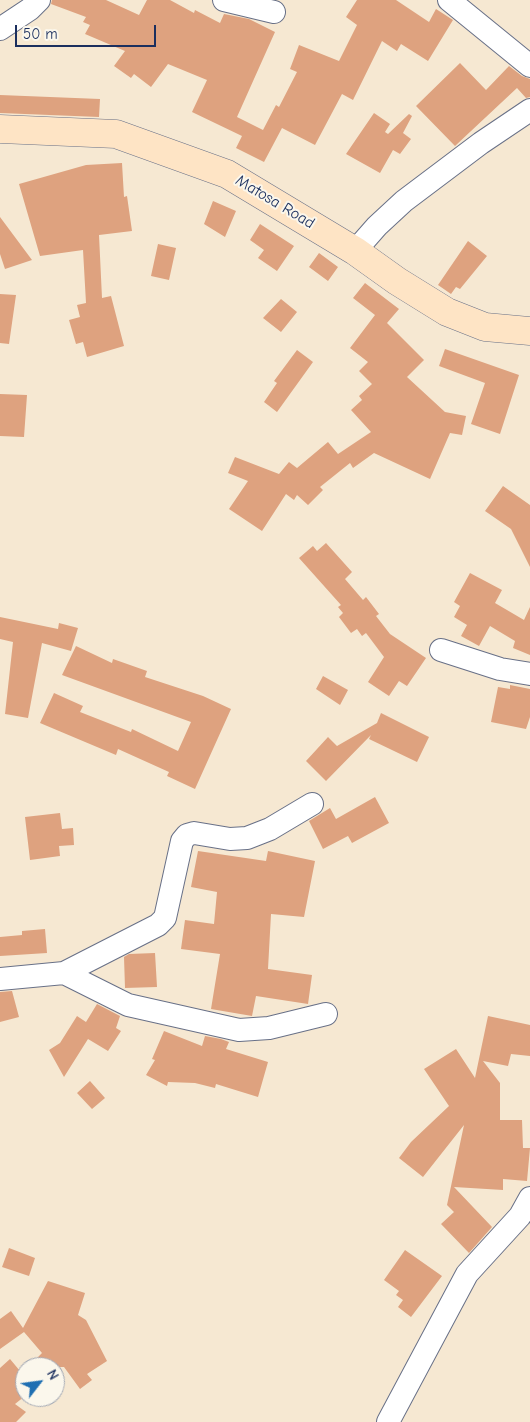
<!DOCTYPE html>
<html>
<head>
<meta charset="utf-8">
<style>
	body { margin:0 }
	#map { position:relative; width:530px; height:1422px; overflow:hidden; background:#f6e8d2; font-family:"Comic Neue",sans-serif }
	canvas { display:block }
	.north { position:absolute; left:15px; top:1357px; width:50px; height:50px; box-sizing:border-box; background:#fbf7ec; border:1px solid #a1a7b3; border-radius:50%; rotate:60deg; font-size:14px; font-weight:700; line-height:20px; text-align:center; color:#1b2f5e }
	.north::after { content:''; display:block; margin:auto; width:18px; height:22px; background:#1f6fb2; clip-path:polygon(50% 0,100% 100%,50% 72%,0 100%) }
	.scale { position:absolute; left:15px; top:25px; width:141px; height:22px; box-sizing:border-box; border:2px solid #1b2f5e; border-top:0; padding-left:6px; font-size:15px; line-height:18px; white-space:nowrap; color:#1b2f5e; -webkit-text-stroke:4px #fbf7ec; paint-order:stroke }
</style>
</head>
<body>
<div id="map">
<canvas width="530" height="1422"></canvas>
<div class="north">N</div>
<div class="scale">50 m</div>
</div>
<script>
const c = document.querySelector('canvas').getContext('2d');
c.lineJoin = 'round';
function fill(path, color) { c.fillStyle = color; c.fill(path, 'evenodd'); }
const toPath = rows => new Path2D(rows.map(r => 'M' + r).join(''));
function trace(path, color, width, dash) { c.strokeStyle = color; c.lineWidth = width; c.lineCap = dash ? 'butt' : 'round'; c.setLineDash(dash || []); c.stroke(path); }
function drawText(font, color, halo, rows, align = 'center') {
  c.font = font + ' "Comic Neue",sans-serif'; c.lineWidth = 4; c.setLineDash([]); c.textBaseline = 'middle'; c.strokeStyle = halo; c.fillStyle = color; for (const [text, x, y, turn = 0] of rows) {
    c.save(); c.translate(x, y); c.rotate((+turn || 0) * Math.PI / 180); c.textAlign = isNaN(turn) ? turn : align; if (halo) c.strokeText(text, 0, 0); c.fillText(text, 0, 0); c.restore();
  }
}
fill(toPath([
	[52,0,106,0,139,15,147,0,170,0,194,13,195,10,220,23,224,14,249,19,275,32,237,117,263,130,276,105,279,107,297,72,290,69,299,45,339,61,357,25,346,17,357,0,396,0,429,22,436,9,453,20,428,61,401,44,397,51,382,41,353,100,342,94,315,145,282,128,264,162,236,148,242,136,192,112,207,80,168,64,151,87,134,74,131,78,114,66,125,51,85,34,90,25,83,22,86,17,51,4],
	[460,63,486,90,509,66,522,76,530,79,530,97,526,98,517,88,455,146,416,106],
	[0,95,100,99,99,117,0,113],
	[374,113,390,124,385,132,388,134,409,114,412,116,403,133,411,139,400,154,393,150,380,173,346,154],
	[122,163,124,197,127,196,132,231,99,235,102,298,111,296,124,346,87,357,83,342,76,344,69,320,80,317,77,305,86,303,83,250,40,256,19,184,86,165],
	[213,201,236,211,225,237,204,224],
	[0,217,32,260,5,269,0,254],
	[260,224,294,246,277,271,258,258,264,250,250,240],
	[468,241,487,256,460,289,456,287,451,294,438,285],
	[158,244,176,248,169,280,151,276],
	[319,253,338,267,328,281,309,267],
	[365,283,399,309,387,323,424,360,407,377,445,412,466,416,462,435,450,433,430,479,374,453,353,468,350,463,320,487,323,490,308,505,297,495,294,500,286,494,262,531,229,509,248,481,228,473,235,457,279,474,289,462,297,468,328,442,338,454,371,432,351,410,362,400,359,396,372,384,359,371,368,362,350,348,375,315,353,298],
	[0,294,16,295,9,344,0,343],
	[281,299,297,312,281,332,263,318],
	[445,349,519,375,500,434,471,424,485,383,439,366],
	[297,350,313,362,277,412,264,402,277,383,274,381],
	[0,394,27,395,24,437,0,436],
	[503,486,530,505,530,567,511,529,485,511],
	[326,543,352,572,345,579,363,600,366,597,379,614,376,616,390,634,426,658,407,686,399,681,389,696,368,682,384,657,366,633,362,636,357,629,351,633,339,617,343,613,338,607,341,605,299,558,313,546,317,551],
	[470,573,502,590,495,603,524,620,530,607,530,655,513,648,515,641,490,626,479,646,461,636,467,625,454,617,460,606,454,602],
	[0,617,58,629,59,623,78,628,71,651,42,643,28,718,5,714,13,642,0,639],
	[76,646,112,663,113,659,147,671,145,677,203,696,231,709,195,789,167,776,169,772,118,749,116,755,40,723,54,693,83,706,80,712,131,732,132,729,178,751,191,722,62,675],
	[323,676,348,690,340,705,316,689],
	[510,685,530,689,530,717,526,729,491,722,498,687,510,689],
	[381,713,429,737,417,762,369,739,371,735,326,781,306,761,328,737,337,746,377,723],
	[375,797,389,823,352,843,348,836,323,849,309,821,330,808,336,819],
	[60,813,62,829,73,828,74,845,59,846,60,856,30,860,25,817],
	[198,851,266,861,268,851,315,861,304,917,271,914,268,969,312,975,308,1004,256,996,252,1016,211,1009,220,954,181,949,185,920,214,924,217,892,191,887],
	[45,929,47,953,0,956,0,937,22,935,22,931],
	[155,953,157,987,125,988,124,957,129,954],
	[12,991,19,1017,0,1022,0,992],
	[97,1004,120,1016,116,1028,121,1031,108,1051,88,1039,64,1077,49,1050,60,1043,77,1016,86,1022],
	[488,1016,530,1025,530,1056,511,1054,508,1066,483,1061,500,1083,500,1120,522,1120,523,1148,530,1148,527,1181,503,1179,503,1190,454,1187,492,1227,469,1253,441,1224,454,1212,447,1205,464,1125,423,1177,399,1158,411,1142,449,1106,424,1069,456,1049,475,1078],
	[164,1031,202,1046,205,1036,221,1039,229,1042,226,1049,268,1062,258,1097,216,1084,215,1088,195,1083,168,1082,167,1086,146,1075,155,1060,152,1059],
	[90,1081,105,1098,92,1109,77,1093],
	[9,1248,35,1258,29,1276,2,1267],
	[405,1250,442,1276,411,1317,398,1307,403,1300,396,1295,399,1291,384,1280],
	[48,1281,85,1293,78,1315,86,1320,107,1361,87,1374,92,1380,80,1389,64,1367,28,1367,42,1353,24,1332,0,1349,0,1319,11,1311,23,1328],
	[10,1359,25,1377,25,1396,15,1404,26,1412,16,1422,0,1422,0,1368]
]), '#dea27f');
const street = toPath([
	[224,0,274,12],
	[449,0,530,66],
	[0,29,30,9,39,0],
	[355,251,377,226,404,201,481,143,530,110],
	[441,650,500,669,530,674],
	[64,973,128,1005,239,1030,269,1028,326,1014],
	[0,979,64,973,158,925,165,918,182,841,187,835,194,833,230,839,247,838,270,829,312,804],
	[388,1422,467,1274,520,1216,530,1198]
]);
const secondary = toPath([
	[0,129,116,134,227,174,355,251,397,281,447,312,485,327,530,331]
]);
trace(street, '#687087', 24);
trace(secondary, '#687087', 29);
trace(street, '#fff', 22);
trace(secondary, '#fee4c5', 28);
drawText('16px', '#1b2f5e', '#fbf7ec', [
	["Matosa Road",275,202,31]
]);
</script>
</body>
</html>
